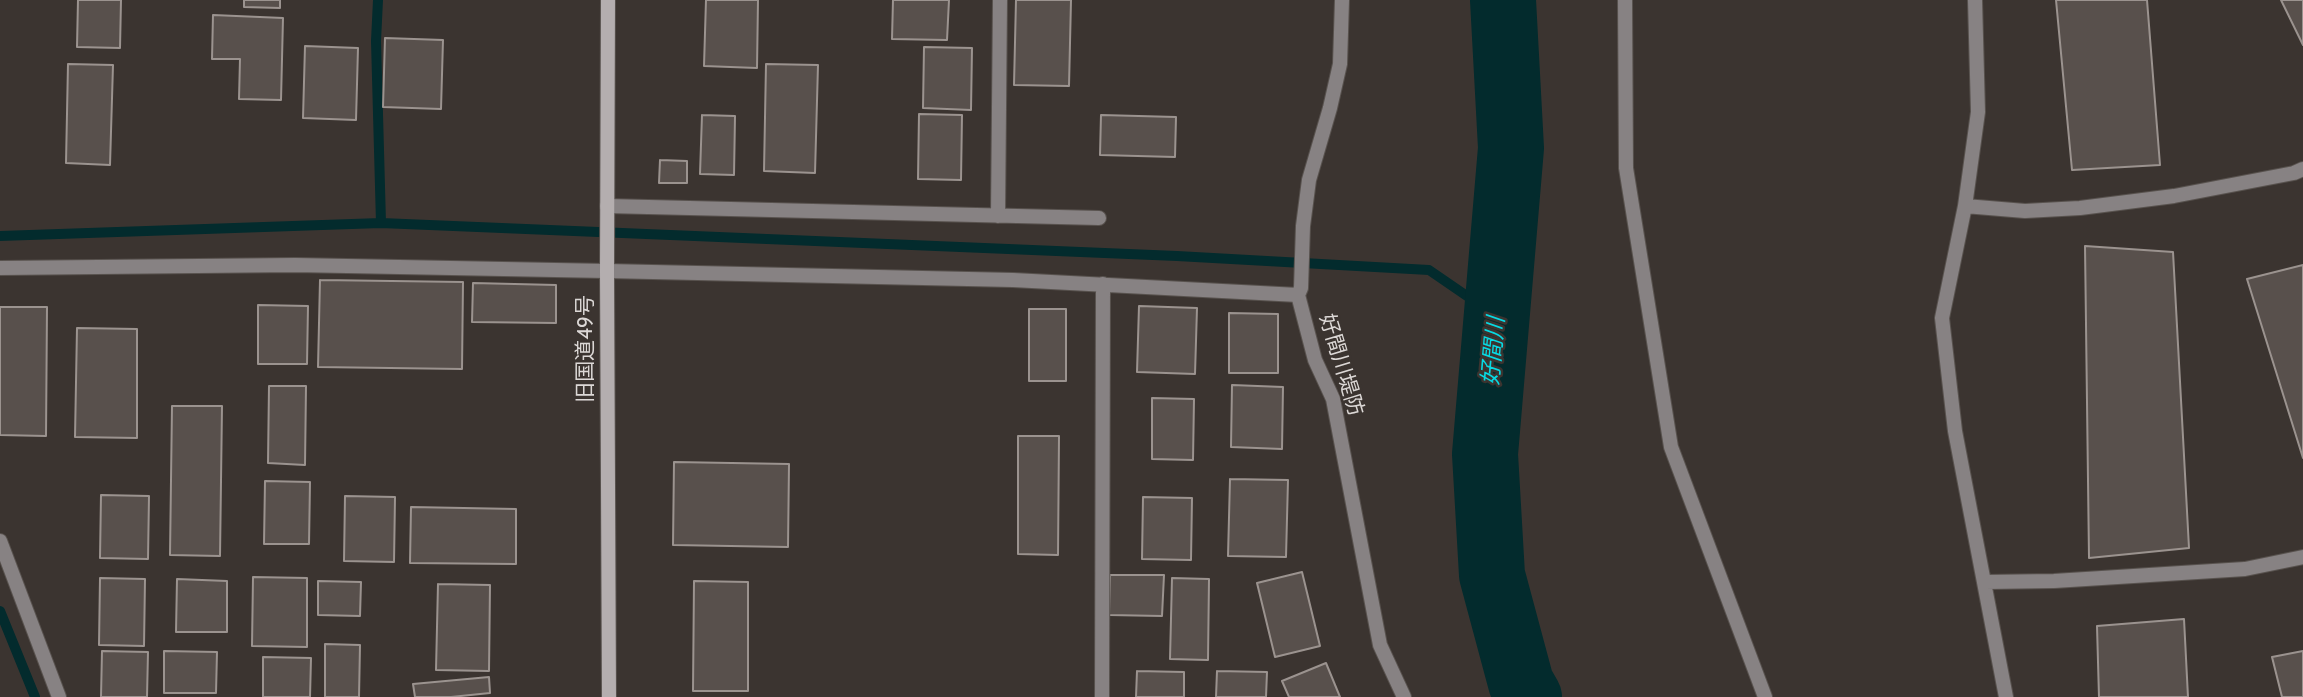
<!DOCTYPE html>
<html>
<head>
<meta charset="utf-8">
<style>
	body { margin:0 }
	canvas { display:block; background:#3b3430 }
</style>
</head>
<body>
<canvas width="2303" height="697"></canvas>
<script>
const c = document.querySelector('canvas').getContext('2d');
c.lineJoin = 'round';
const toPath = rows => new Path2D(rows.map(r => 'M' + r).join(''));
function trace(path, color, width, dash) { c.strokeStyle = color; c.lineWidth = width; c.lineCap = dash ? 'butt' : 'round'; c.setLineDash(dash || []); c.stroke(path); }
function fill(path, color) { c.fillStyle = color; c.fill(path, 'evenodd'); }
function drawText(font, color, halo, rows, align = 'center') {
  c.font = font + ' Cabin,"Noto Sans JP",sans-serif'; c.lineWidth = 5; c.setLineDash([]); c.textBaseline = 'middle'; c.strokeStyle = halo; c.fillStyle = color; for (const [text, x, y, turn = 0] of rows) {
    c.save(); c.translate(x, y); c.rotate((+turn || 0) * Math.PI / 180); c.textAlign = isNaN(turn) ? turn : align; if (halo) c.strokeText(text, 0, 0); c.fillText(text, 0, 0); c.restore();
  }
}
trace(toPath([
	[378,0,376,41,381,223],
	[0,236,381,223,1177,256,1429,270,1496,316],
	[0,611,35,697]
]), '#032b2d', 10);
trace(toPath([
	[1503,0,1511,148,1485,454,1492,575,1521,683,1529,697]
]), '#032b2d', 66);
const building = toPath([
	[78,0,121,0,120,48,77,47,78,0],
	[244,0,280,0,280,8,244,7,244,0],
	[706,0,758,0,757,68,704,66,706,0],
	[893,0,949,0,947,40,892,39,893,0],
	[1016,0,1071,0,1069,86,1014,85,1016,0],
	[2056,0,2147,0,2160,165,2072,170,2056,0],
	[2281,0,2303,0,2303,45,2281,0],
	[213,15,283,18,281,100,239,99,240,59,212,59,213,15],
	[385,38,443,40,441,109,383,107,385,38],
	[305,46,358,48,356,120,303,118,305,46],
	[924,47,972,48,971,110,923,108,924,47],
	[68,64,113,65,110,165,66,163,68,64],
	[766,64,818,65,815,173,764,171,766,64],
	[919,114,962,115,961,180,918,179,919,114],
	[702,115,735,116,734,175,700,174,702,115],
	[1101,115,1176,117,1175,157,1100,155,1101,115],
	[660,160,687,161,687,183,659,183,660,160],
	[2085,246,2173,252,2189,548,2089,558,2085,246],
	[2303,265,2303,458,2247,279,2303,265],
	[320,280,463,282,462,369,318,367,320,280],
	[473,283,556,285,556,323,472,322,473,283],
	[258,305,308,306,307,364,258,364,258,305],
	[1139,306,1197,308,1195,374,1137,372,1139,306],
	[0,307,47,307,46,436,0,435,0,307],
	[1029,309,1066,309,1066,381,1029,381,1029,309],
	[1229,313,1278,314,1278,373,1229,373,1229,313],
	[77,328,137,329,137,438,75,437,77,328],
	[1232,385,1283,387,1282,449,1231,447,1232,385],
	[269,386,306,386,305,465,268,463,269,386],
	[1152,398,1194,399,1193,460,1152,459,1152,398],
	[172,406,222,406,220,556,170,555,172,406],
	[1018,436,1059,436,1058,555,1018,554,1018,436],
	[674,462,789,464,788,547,673,545,674,462],
	[1230,479,1288,480,1286,557,1228,556,1230,479],
	[265,481,310,482,309,544,264,544,265,481],
	[101,495,149,496,148,559,100,558,101,495],
	[345,496,395,497,394,562,344,561,345,496],
	[1143,497,1192,498,1191,560,1142,559,1143,497],
	[411,507,516,509,516,564,410,563,411,507],
	[1302,572,1320,646,1275,657,1257,583,1302,572],
	[1110,575,1164,575,1162,616,1109,615,1110,575],
	[253,577,307,578,307,647,252,646,253,577],
	[100,578,145,579,144,646,99,645,100,578],
	[1172,578,1209,579,1208,660,1170,659,1172,578],
	[177,579,227,581,227,632,176,632,177,579],
	[318,581,361,582,360,616,318,615,318,581],
	[694,581,748,582,748,691,693,691,694,581],
	[438,584,490,585,489,671,436,670,438,584],
	[2184,619,2188,697,2099,697,2097,626,2184,619],
	[325,644,360,645,359,697,325,697,325,644],
	[102,651,148,652,147,697,101,697,102,651],
	[164,651,217,652,216,693,164,693,164,651],
	[2303,651,2303,697,2282,697,2272,657,2303,651],
	[263,657,311,658,310,697,263,697,263,657],
	[1326,663,1340,697,1289,697,1282,681,1326,663],
	[1137,671,1184,672,1184,697,1136,697,1137,671],
	[1217,671,1267,672,1266,697,1216,697,1217,671],
	[489,677,490,693,451,697,415,697,413,684,489,677]
]);
fill(building, '#58504c');
trace(building, '#9b938f', 2);
const street = toPath([
	[1342,0,1340,64,1330,108,1309,180,1303,226,1301,288,1298,295,1315,360,1333,399,1380,645,1404,697],
	[1625,0,1626,168,1671,447,1765,697],
	[1975,0,1978,112,1965,206,1942,318,1955,431,2006,697],
	[607,206,1099,218],
	[1965,206,2025,211,2080,208,2174,196,2294,173,2303,169],
	[998,216,1000,0],
	[0,268,295,265,607,271,1013,280,1298,295],
	[0,541,59,697],
	[1985,582,2054,581,2245,569,2303,557],
	[1102,697,1103,284]
]);
const secondary = toPath([
	[608,0,607,271,609,697]
]);
trace(street, '#58524e', 16);
trace(secondary, '#58524e', 16);
trace(street, '#878283', 14);
trace(secondary, '#b4aeaf', 14);
drawText('21px', '#dcd8d6', '#3b3430', [
	["旧国道49号",586,349,-90],
	["好間川堤防",1341,365,73]
]);
drawText('italic 23px', '#07dae3', '#3b3430', [
	["好間川",1494,351,-85]
]);
</script>
</body>
</html>
